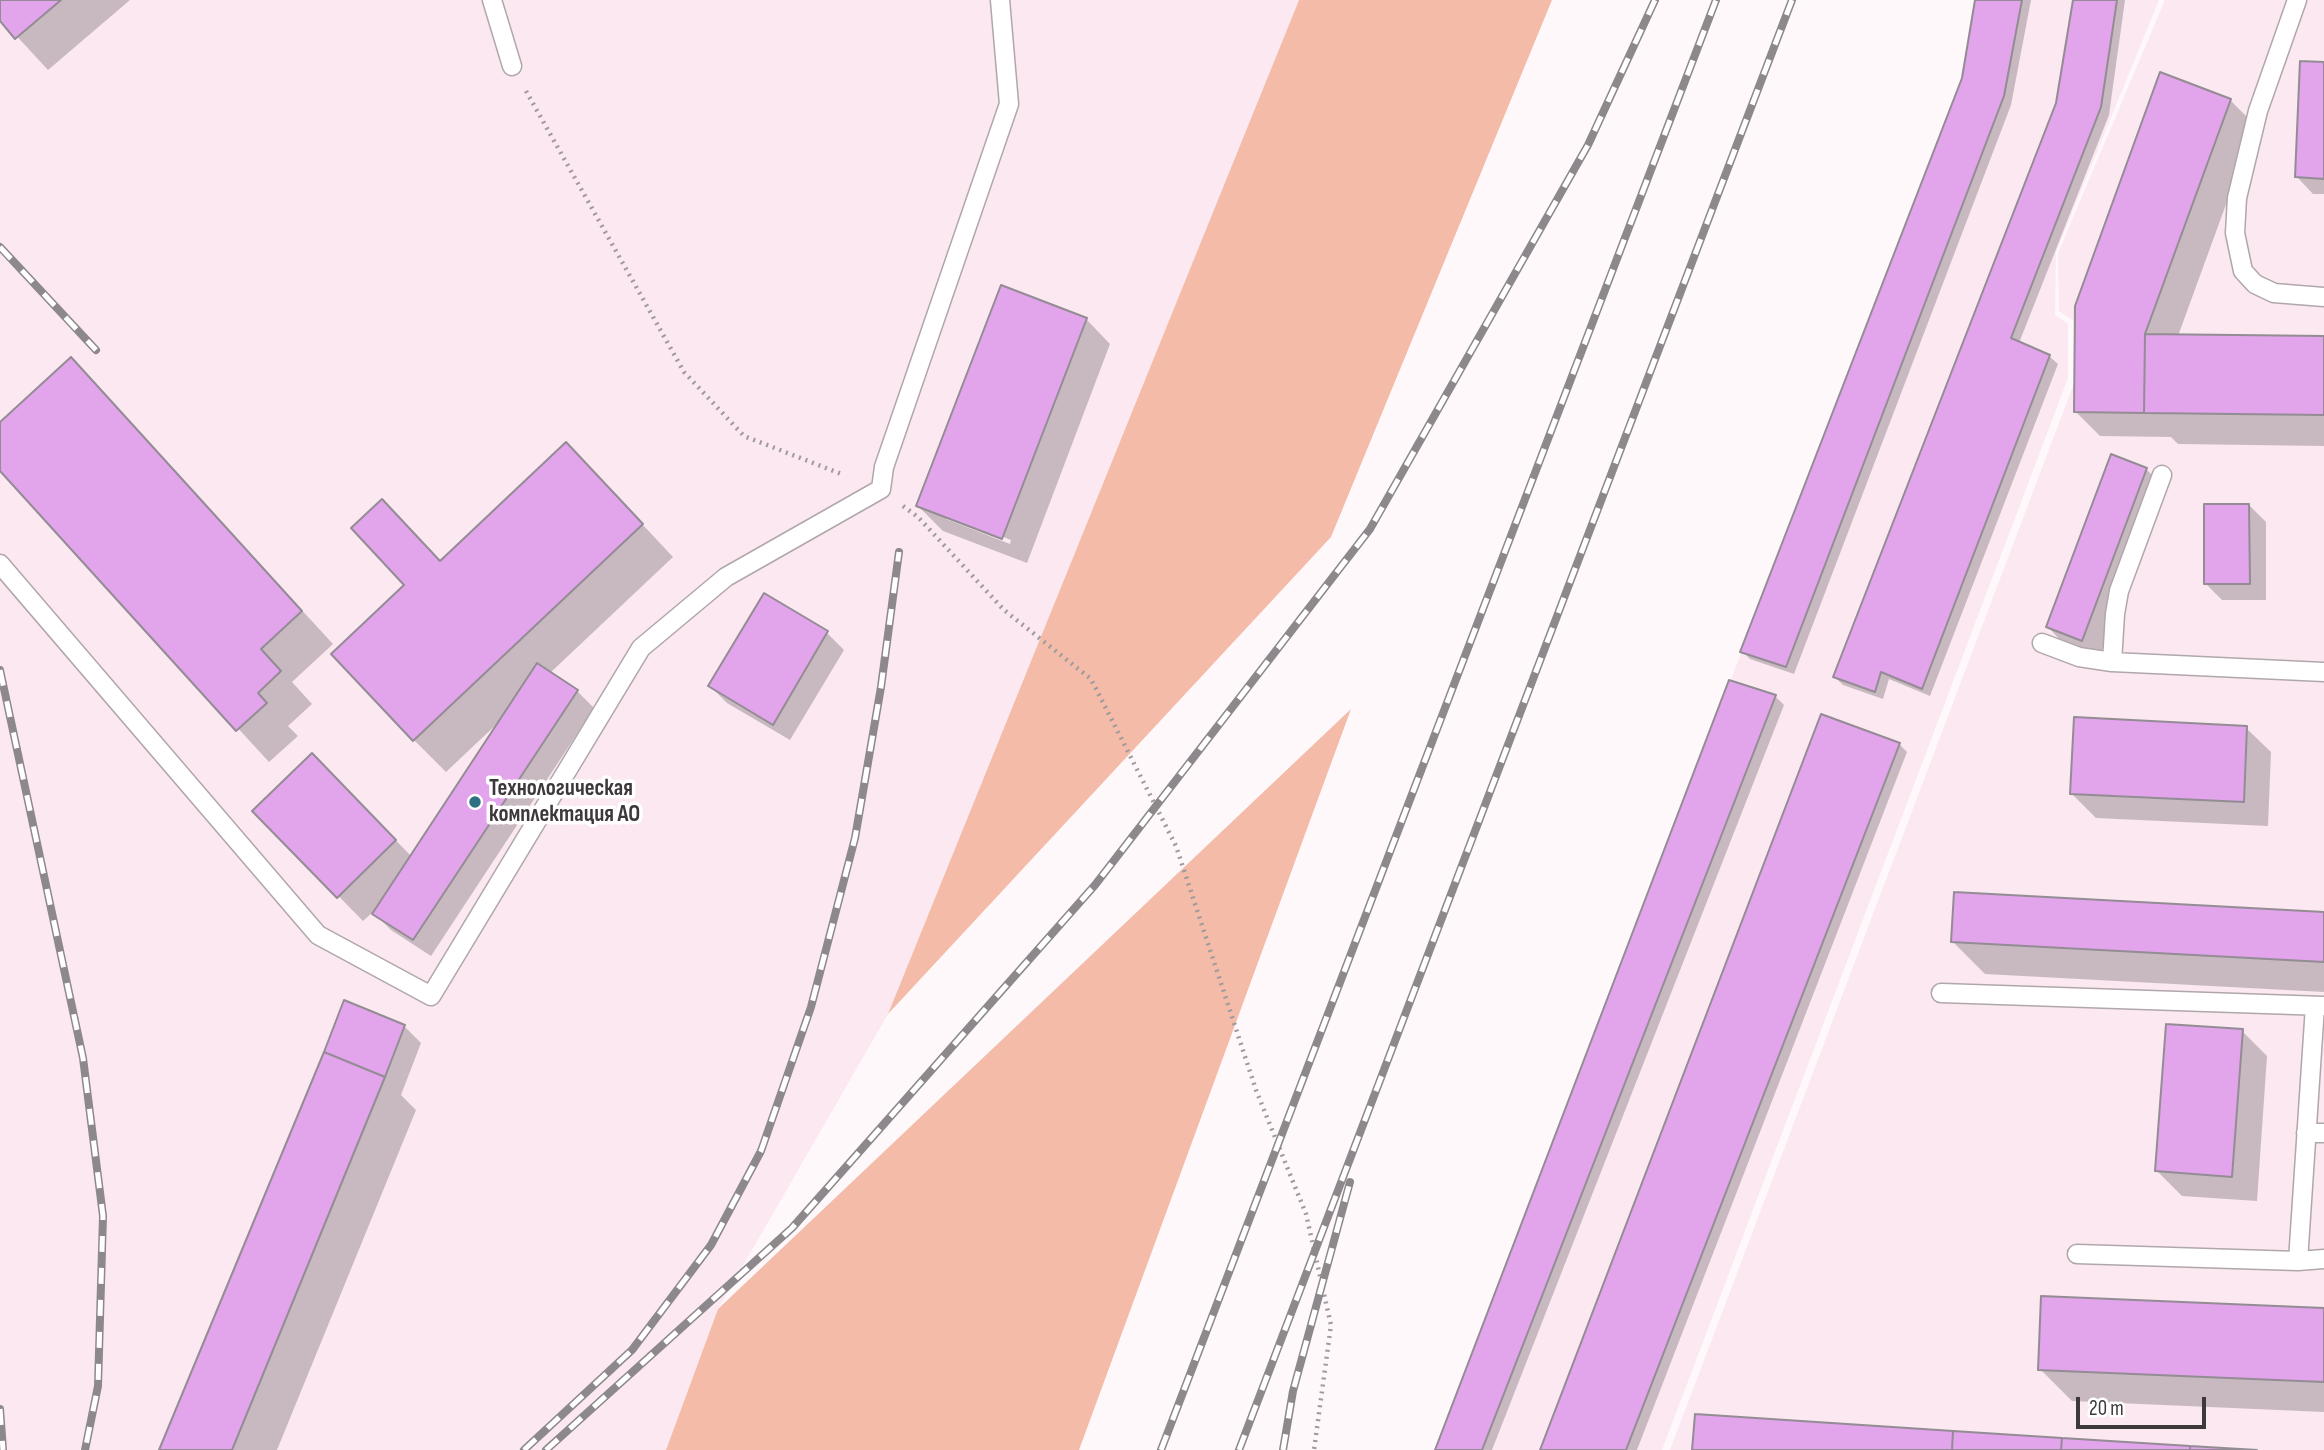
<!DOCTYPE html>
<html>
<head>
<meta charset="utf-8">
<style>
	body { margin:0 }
	#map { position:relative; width:2324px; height:1450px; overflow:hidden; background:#fef8fb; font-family:"Sofia Sans Condensed",sans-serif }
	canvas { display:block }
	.scale { position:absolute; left:2076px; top:1397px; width:130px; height:32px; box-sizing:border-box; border:4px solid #3d393b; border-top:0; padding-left:9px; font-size:21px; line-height:24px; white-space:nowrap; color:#3d393b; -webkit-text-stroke:5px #fff; paint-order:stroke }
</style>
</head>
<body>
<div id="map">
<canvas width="2324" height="1450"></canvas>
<div class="scale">20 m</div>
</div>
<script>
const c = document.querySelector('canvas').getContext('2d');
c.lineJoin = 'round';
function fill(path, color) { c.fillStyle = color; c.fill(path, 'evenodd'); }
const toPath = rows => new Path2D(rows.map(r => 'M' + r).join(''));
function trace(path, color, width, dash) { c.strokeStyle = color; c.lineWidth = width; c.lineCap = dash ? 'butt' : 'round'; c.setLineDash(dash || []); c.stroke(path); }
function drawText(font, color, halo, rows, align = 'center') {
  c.font = font + ' "Sofia Sans Condensed",sans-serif'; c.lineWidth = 7; c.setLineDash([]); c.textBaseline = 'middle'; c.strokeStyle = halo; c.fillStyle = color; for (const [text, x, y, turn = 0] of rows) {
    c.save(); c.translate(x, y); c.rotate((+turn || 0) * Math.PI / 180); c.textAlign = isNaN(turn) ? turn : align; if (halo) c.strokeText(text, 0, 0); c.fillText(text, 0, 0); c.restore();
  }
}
fill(toPath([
	[0,0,1299,0,888,1014,718,1309,666,1450,0,1450],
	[1975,0,2159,0,2056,252,2055,315,2068,324,2068,378,1662,1450,1435,1450,1962,78],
	[2165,0,2324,0,2324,1450,1670,1450,2078,373,2077,323,2059,311,2058,253]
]), '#fbe8f1');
fill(toPath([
	[1299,0,1552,0,1331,537,888,1014],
	[1351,709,1079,1450,666,1450,718,1309]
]), '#f3bba8');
fill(toPath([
	[0,0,130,0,48,70,0,18],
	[1977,0,2031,0,2011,105,1794,674,1750,659,1742,651,1964,78],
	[2075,0,2125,0,2109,115,2019,343,2049,356,2058,364,1930,696,1889,679,1883,699,1843,685,1835,677,2057,103],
	[2324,63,2324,194,2313,194,2297,177],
	[2230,100,2255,125,2178,336,2324,338,2324,446,2178,444,2171,437,2100,436,2075,411],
	[1086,319,1110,344,1027,563,943,531,918,506],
	[946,515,1011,540,1010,544,946,519],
	[71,360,333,644,292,682,312,704,288,726,298,736,269,762,0,469,0,424],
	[2146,469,2163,486,2099,657,2064,644,2048,627],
	[597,476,673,557,550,673,577,691,594,708,431,956,391,930,373,912,363,921,255,811,337,780,412,857,500,721,446,772,414,740,441,562],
	[2249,505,2266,522,2266,600,2222,600,2206,584],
	[764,595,827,633,844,650,790,740,727,703,710,686],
	[1730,682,1776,697,1784,705,1492,1450,1437,1450],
	[2246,728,2271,752,2268,826,2096,818,2071,793],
	[1899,744,1907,752,1637,1450,1542,1450],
	[2324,914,2324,992,1985,974,1953,942],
	[404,1026,421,1043,401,1095,416,1110,277,1450,161,1450],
	[2242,1031,2267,1056,2257,1201,2182,1196,2157,1171],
	[2324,1309,2324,1412,2072,1401,2040,1369]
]), '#0003');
const building = toPath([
	[0,0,61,0,15,39,0,21,0,0],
	[1975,0,2022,0,2004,96,1786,667,1740,652,1962,78,1975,0],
	[2073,0,2117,0,2101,107,2011,338,2050,355,1922,689,1881,672,1875,692,1833,677,2056,103,2073,0],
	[2300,61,2324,62,2324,179,2295,177,2300,61],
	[2160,72,2231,99,2145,334,2144,413,2074,412,2075,306,2160,72],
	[1001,285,1087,318,1002,539,916,506,1001,285],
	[2145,334,2324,336,2324,415,2144,413,2145,334],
	[71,357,302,611,261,649,281,671,258,693,267,703,236,731,0,471,0,422,71,357],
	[566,442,643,524,413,741,331,654,404,585,351,528,382,499,440,561,566,442],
	[2111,454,2147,468,2082,641,2046,627,2111,454],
	[2204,504,2249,504,2250,584,2204,584,2204,504],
	[764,593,828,631,773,725,708,686,764,593],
	[537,663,578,690,413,940,372,914,537,663],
	[1729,680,1776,695,1482,1450,1435,1450,1729,680],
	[1821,714,1900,743,1626,1450,1540,1450,1821,714],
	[2074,717,2247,726,2244,802,2070,794,2074,717],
	[312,753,396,840,337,898,252,811,312,753],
	[1954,892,2324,912,2324,962,1951,942,1954,892],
	[344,1000,405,1025,385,1077,324,1052,344,1000],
	[2166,1024,2243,1029,2232,1177,2155,1171,2166,1024],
	[324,1052,385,1077,232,1450,159,1450,324,1052],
	[2041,1296,2324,1308,2324,1382,2038,1370,2041,1296],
	[1695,1414,1953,1431,1952,1450,1692,1450,1695,1414],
	[1953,1431,2062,1438,2061,1450,1952,1450,1953,1431],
	[2062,1438,2190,1446,2190,1450,2061,1450,2062,1438],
	[2190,1446,2257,1450,2190,1450,2190,1446]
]);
fill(building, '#e2a4eb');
trace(building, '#938c94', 2);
const lane = toPath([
	[492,0,512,66],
	[2297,0,2258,111,2237,198,2235,233,2243,271,2255,284,2274,293,2324,297],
	[0,564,318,935,431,996,641,648,726,577,881,489,884,467,1009,104,1000,0],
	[2042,643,2079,657,2112,662,2324,672],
	[2112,662,2115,614,2119,591,2162,475],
	[1941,993,2324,1006],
	[2315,1006,2298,1261,2324,1259],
	[2306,1133,2324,1133],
	[2077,1254,2298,1261]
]);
trace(lane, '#b0a7ab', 21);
trace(toPath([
	[526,91,684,372,744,436,844,475],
	[903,506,918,517,1004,610,1091,679,1176,846,1256,1090,1306,1214,1331,1325,1314,1450]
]), '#9f9a9d', 4.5, [2, 5]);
trace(lane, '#fff', 18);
const rail = toPath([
	[0,247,96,350],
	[0,670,83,1058,103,1216,98,1386,85,1450],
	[0,1409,3,1450],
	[524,1450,632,1350,711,1245,761,1151,811,1007,855,838,881,687,899,552],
	[546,1450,792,1228,1095,885,1370,529,1588,145,1655,0],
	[1161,1450,1716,0],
	[1239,1450,1792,0],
	[1283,1450,1293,1391,1350,1182]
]);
trace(rail, '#8d888b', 8);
trace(rail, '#fff', 5, [16]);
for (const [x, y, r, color] of [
	[475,802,7,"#2f7183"]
]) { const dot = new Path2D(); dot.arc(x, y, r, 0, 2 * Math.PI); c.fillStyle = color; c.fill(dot); trace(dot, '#fff', 2.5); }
drawText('bold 23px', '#3d393b', '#fff', [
	["Технологическая",489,789],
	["комплектация АО",489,815]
], 'left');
</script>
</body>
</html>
